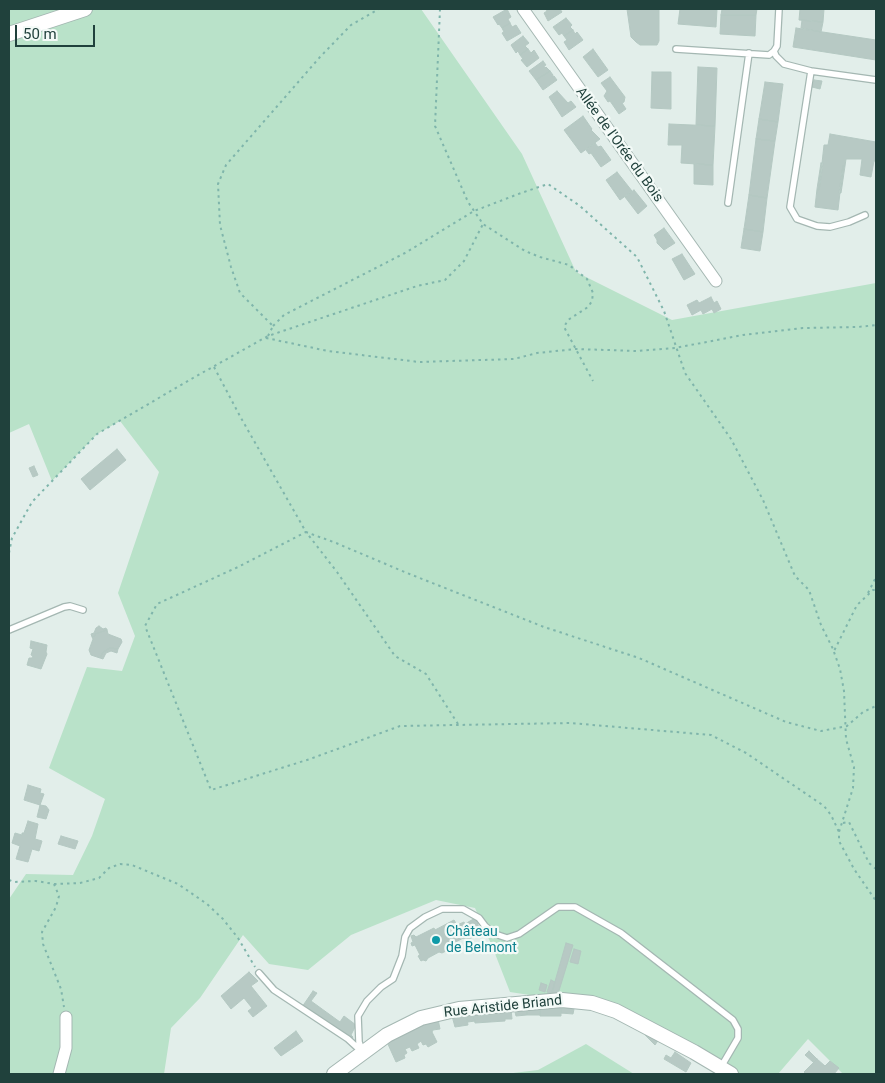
<!DOCTYPE html>
<html>
<head>
<meta charset="utf-8">
<style>
	body { margin:0 }
	#map { position:relative; width:885px; height:1083px; overflow:hidden; background:#e2eeea; font-family:Roboto,sans-serif }
	canvas { display:block }
	.frame { position:absolute; inset:0; border:10px solid #20413c; pointer-events:none }
	.scale { position:absolute; left:15px; top:25px; width:80px; height:22px; box-sizing:border-box; border:2px solid #20413c; border-top:0; padding-left:6px; font-size:15px; line-height:18px; white-space:nowrap; color:#20413c; -webkit-text-stroke:4px #f3faf7; paint-order:stroke }
</style>
</head>
<body>
<div id="map">
<canvas width="885" height="1083"></canvas>
<div class="frame"></div>
<div class="scale">50 m</div>
</div>
<script>
const c = document.querySelector('canvas').getContext('2d');
c.lineJoin = 'round';
function fill(path, color) { c.fillStyle = color; c.fill(path, 'evenodd'); }
const toPath = rows => new Path2D(rows.map(r => 'M' + r).join(''));
function trace(path, color, width, dash) { c.strokeStyle = color; c.lineWidth = width; c.lineCap = dash ? 'butt' : 'round'; c.setLineDash(dash || []); c.stroke(path); }
function drawText(font, color, halo, rows, align = 'center') {
  c.font = font + ' Roboto,sans-serif'; c.lineWidth = 4.5; c.setLineDash([]); c.textBaseline = 'middle'; c.strokeStyle = halo; c.fillStyle = color; for (const [text, x, y, turn = 0] of rows) {
    c.save(); c.translate(x, y); c.rotate((+turn || 0) * Math.PI / 180); c.textAlign = isNaN(turn) ? turn : align; if (halo) c.strokeText(text, 0, 0); c.fillText(text, 0, 0); c.restore();
  }
}
fill(toPath([
	[9,9,421,9,522,154,576,272,672,320,876,283,876,1074,843,1074,808,1039,778,1074,731,1074,643,1024,562,1000,510,992,492,946,475,908,436,900,351,935,308,970,269,964,243,935,200,998,171,1028,164,1074,9,1074,9,899,26,874,73,875,92,836,105,799,49,768,87,667,122,671,135,636,118,593,159,472,120,421,97,434,52,481,29,424,9,433],
	[586,1044,634,1074,505,1074,538,1070]
]), '#b9e2c9');
const building = toPath([
	[507,9,511,17,508,19,510,23,502,28,499,24,498,25,493,17,507,9],
	[546,9,560,9,562,12,548,21,544,13,547,11,546,9],
	[627,9,659,9,659,41,657,45,640,45,636,42,631,37,627,9],
	[680,9,717,9,716,27,678,24,680,9],
	[722,9,757,9,756,15,721,15,722,9],
	[800,9,824,9,823,22,799,20,800,9],
	[721,15,756,15,755,36,720,34,721,15],
	[566,18,572,25,570,27,573,30,564,36,562,33,559,35,553,27,566,18],
	[802,20,823,22,821,32,801,28,802,20],
	[510,23,512,27,516,25,521,33,507,41,502,33,504,32,502,28,510,23],
	[796,28,876,40,876,60,793,47,796,28],
	[573,30,575,34,577,32,583,40,569,50,564,42,567,40,564,36,573,30],
	[523,36,529,43,525,46,528,49,520,55,518,51,516,53,511,45,523,36],
	[528,49,531,53,534,50,539,58,527,67,521,60,523,59,520,55,528,49],
	[593,49,608,70,598,77,583,57,593,49],
	[543,61,546,65,544,66,545,68,546,67,550,71,536,80,529,71,543,61],
	[698,67,717,68,715,126,696,125,698,67],
	[550,71,553,75,552,77,554,76,557,80,543,90,536,80,550,71],
	[652,72,671,72,671,109,651,108,652,72],
	[610,77,625,97,624,102,622,103,626,109,619,114,610,101,608,102,604,96,607,91,601,83,610,77],
	[814,80,822,81,820,89,812,87,814,80],
	[765,82,783,84,778,122,759,119,765,82],
	[557,91,568,103,571,101,576,107,562,117,549,97,557,91],
	[583,116,592,129,591,130,600,139,581,153,564,130,583,116],
	[759,119,778,122,775,141,756,139,759,119],
	[669,124,715,126,713,165,681,163,682,145,668,145,669,124],
	[830,134,876,142,876,161,874,161,871,177,860,175,862,159,846,159,845,166,843,166,838,210,815,207,817,189,819,190,824,145,828,145,830,134],
	[756,139,775,141,767,198,749,195,756,139],
	[595,143,598,147,601,146,611,160,601,167,591,153,589,154,586,150,595,143],
	[821,163,823,163,819,190,817,189,821,163],
	[694,164,713,165,713,185,694,184,694,164],
	[843,166,845,166,841,193,839,193,843,166],
	[617,172,632,191,620,200,606,180,617,172],
	[634,190,647,206,638,214,625,197,634,190],
	[749,195,767,198,763,232,744,229,749,195],
	[664,228,675,243,664,250,657,243,657,240,654,235,664,228],
	[744,229,763,232,760,251,741,248,744,229],
	[682,254,695,274,684,280,672,259,682,254],
	[711,297,714,303,717,301,721,309,714,313,712,309,703,314,701,310,692,315,687,305,697,300,699,303,711,297],
	[117,449,126,460,90,490,81,479,117,449],
	[34,466,38,475,33,477,29,468,34,466],
	[99,626,103,629,106,628,107,630,95,634,95,636,92,637,91,634,94,633,96,628,99,626],
	[107,630,108,634,121,639,122,642,118,649,110,648,103,652,100,658,91,655,89,650,93,639,92,637,95,636,95,634,107,630],
	[31,641,47,645,46,652,47,654,41,669,27,665,29,658,32,658,33,656,31,655,33,649,30,648,31,641],
	[110,648,118,649,117,653,111,651,106,653,103,659,100,658,103,652,110,648],
	[28,785,41,789,40,793,44,794,40,805,24,800,28,785],
	[40,805,46,806,49,810,46,819,37,817,40,805],
	[28,821,38,824,35,839,42,841,39,851,32,849,28,862,16,859,20,846,12,843,15,833,22,835,22,833,24,833,28,821],
	[61,836,78,841,75,849,58,844,61,836],
	[475,918,480,929,473,933,473,937,467,940,463,938,449,946,448,950,442,953,439,952,428,958,426,961,423,960,421,961,418,956,420,955,415,945,412,946,411,943,413,942,411,936,414,935,416,937,434,928,435,930,454,920,457,925,464,922,465,924,475,918],
	[566,943,573,945,558,994,552,992,566,943],
	[574,949,581,951,578,964,570,962,574,949],
	[249,972,258,981,251,986,267,1006,253,1017,248,1011,252,1008,244,998,231,1009,221,996,249,972],
	[551,980,555,982,552,994,547,992,551,980],
	[541,983,547,985,545,992,539,990,541,983],
	[313,991,317,993,311,1001,340,1022,344,1016,356,1025,351,1035,353,1037,351,1040,302,1007,313,991],
	[526,1007,527,1015,516,1016,515,1012,519,1008,526,1007],
	[526,1007,540,1007,540,1015,527,1015,526,1007],
	[540,1007,561,1008,561,1016,540,1016,540,1007],
	[561,1008,574,1009,573,1014,561,1013,561,1008],
	[511,1009,512,1019,505,1019,505,1021,475,1023,473,1012,511,1009],
	[473,1012,475,1021,468,1022,466,1013,473,1012],
	[466,1013,468,1025,455,1027,452,1016,466,1013],
	[438,1019,440,1029,433,1030,432,1032,437,1042,428,1047,426,1044,423,1045,421,1041,417,1044,419,1048,412,1051,410,1047,405,1049,407,1053,404,1055,405,1058,396,1062,387,1042,427,1022,438,1019],
	[296,1031,303,1041,281,1056,274,1048,296,1031],
	[647,1033,659,1039,655,1045,645,1035,647,1033],
	[809,1051,817,1059,813,1062,805,1055,809,1051],
	[675,1052,691,1063,686,1072,664,1059,666,1055,671,1058,675,1052],
	[817,1059,825,1066,830,1061,839,1068,834,1074,806,1074,804,1072,817,1059]
]);
fill(building, '#b7c9c4');
trace(building, '#b4c8c2', 1);
const service = toPath([
	[779,9,777,46,774,51,776,56,784,64,811,71,876,80],
	[676,49,769,55,774,51],
	[811,71,790,207,797,219,817,226,830,227,849,222,865,215],
	[728,203,749,53],
	[9,630,64,607,70,606,83,610],
	[259,973,274,990,348,1039,361,1051],
	[363,1053,359,1042,358,1016,367,1001,381,987,393,979,402,956,405,937,410,928,425,917,442,909,463,909,479,918,485,926,495,934,507,938,519,934,558,907,575,907,621,933,733,1020,738,1029,738,1038,721,1067]
]);
const minor = toPath([
	[523,9,716,281],
	[59,1074,66,1048,66,1017]
]);
const tertiary = toPath([
	[9,34,85,9],
	[334,1074,387,1035,421,1018,459,1009,562,1000,592,1003,616,1011,694,1052,731,1074]
]);
trace(service, '#a4b7b2', 8);
trace(minor, '#a4b7b2', 13);
trace(tertiary, '#a4b7b2', 16);
trace(toPath([
	[440,9,435,126,468,202,483,224,525,251,540,257,569,265,587,279,593,293,592,301,588,307,568,320,564,327,593,381],
	[273,326,284,315,405,253,474,211,521,193,548,184,580,206,637,257,664,311,685,373,731,439,763,500,795,576,809,590,821,625,834,651,857,605,873,590,876,590],
	[268,336,273,326,240,293,231,267,220,225,218,184,226,165,320,57,351,25,379,9],
	[266,338,328,351,419,362,514,359,537,353,576,349,637,351,675,348,743,335,803,328,858,327,876,325],
	[214,367,241,418,306,532,336,543,407,573,544,627,639,658,786,722,821,731,847,726,863,712,876,706],
	[9,553,12,538,32,502,97,434,193,378,268,336,417,286,445,280,464,261,483,224],
	[868,593,876,577],
	[834,652,840,669,844,691,846,739,854,767,853,788,839,832,839,841,854,869,876,901],
	[458,724,426,674,395,656,337,572,306,532,238,567,157,604,145,626,211,790,310,759,400,726,570,723,711,735,746,753,824,806,831,815,839,832],
	[843,823,849,822,869,863,876,869],
	[9,880,14,882,36,881,54,884,59,896,56,907,42,932,43,944,61,989,64,1007],
	[54,884,80,883,99,878,109,868,120,864,132,865,178,884,207,904,223,919,238,938,255,967]
]), '#7fb5ab', 2, [2.5, 4]);
trace(service, '#fff', 5.5);
trace(minor, '#fff', 11);
trace(tertiary, '#fff', 14);
for (const [x, y, r, color] of [
	[436,940,5,"#0f9aa8"]
]) { const dot = new Path2D(); dot.arc(x, y, r, 0, 2 * Math.PI); c.fillStyle = color; c.fill(dot); trace(dot, '#f3faf7', 2); }
drawText('14px', '#20413c', '#f3faf7', [
	["Allée de l'Orée du Bois",619,145,54],
	["Rue Aristide Briand",503,1007,-6]
]);
drawText('14px', '#0d838f', '#f3faf7', [
	["Château",446,932],
	["de Belmont",446,948]
], 'left');
</script>
</body>
</html>
